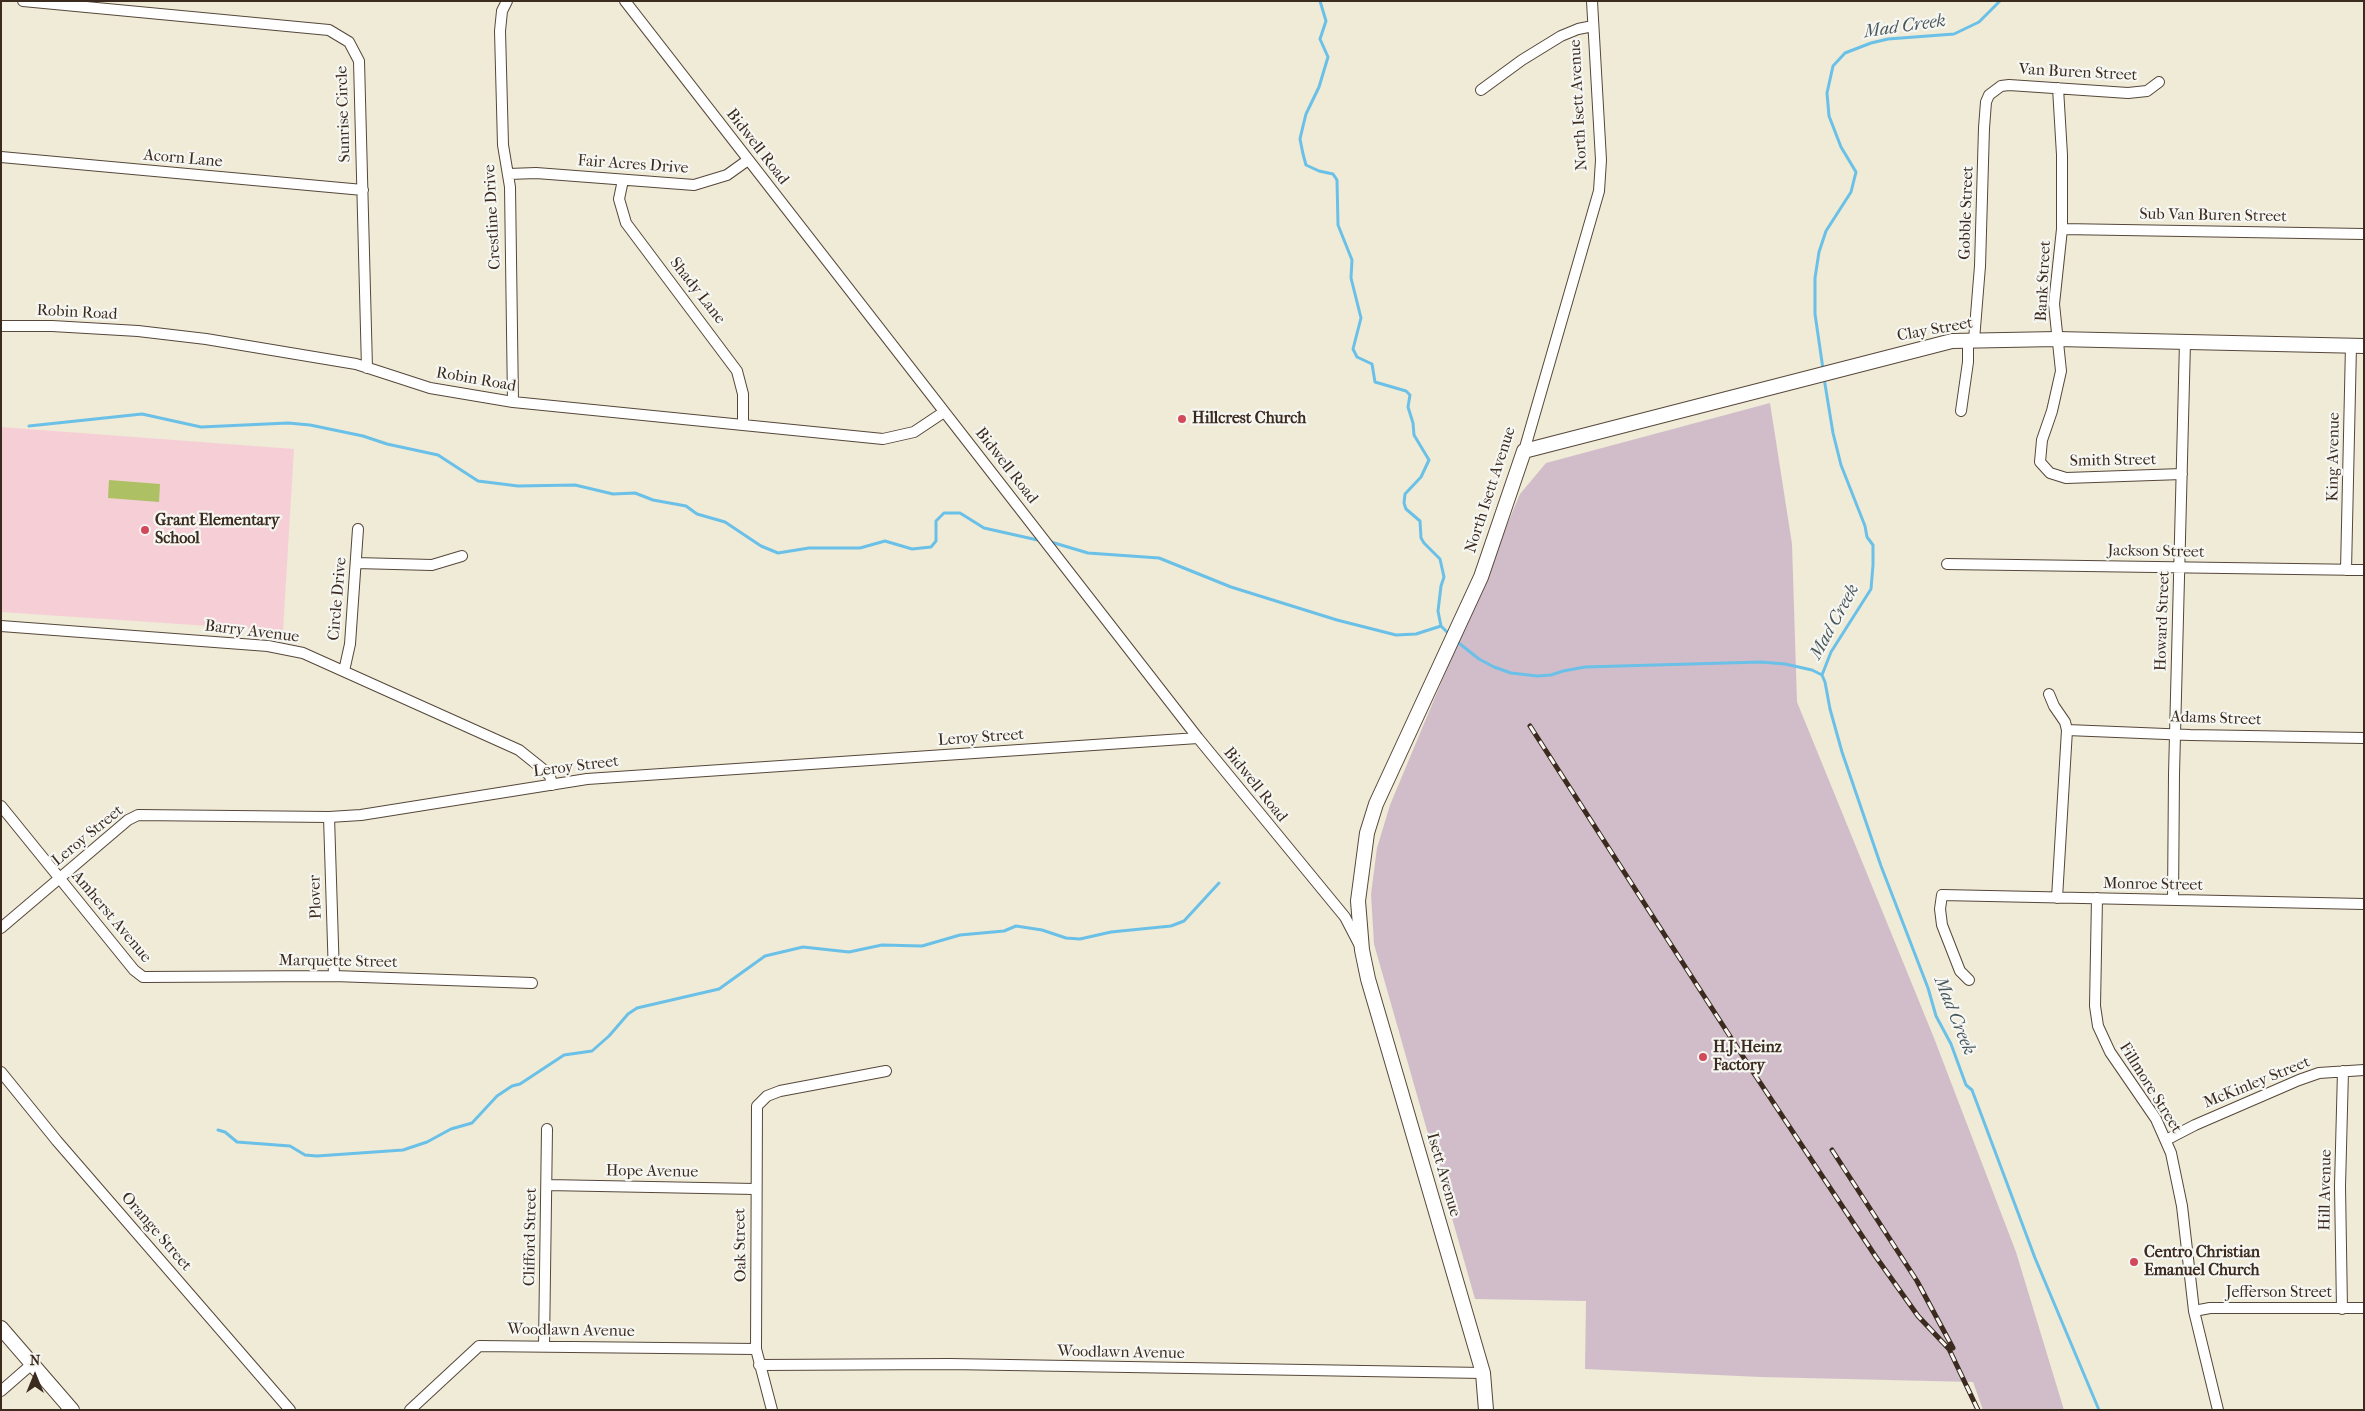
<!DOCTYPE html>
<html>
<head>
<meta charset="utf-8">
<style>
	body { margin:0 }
	#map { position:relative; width:2365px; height:1411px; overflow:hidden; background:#efebd7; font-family:"IM FELL French Canon",serif }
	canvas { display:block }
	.frame { position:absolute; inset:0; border:2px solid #3b2a1e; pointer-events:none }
	.north { position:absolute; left:10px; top:1351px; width:50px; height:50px; -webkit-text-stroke:4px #f6f6f2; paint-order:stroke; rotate:0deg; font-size:14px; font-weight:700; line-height:20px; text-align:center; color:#3b2a1e }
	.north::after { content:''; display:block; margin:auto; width:18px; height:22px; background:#3b2a1e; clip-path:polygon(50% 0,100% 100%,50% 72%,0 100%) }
</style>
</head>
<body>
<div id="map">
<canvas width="2365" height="1411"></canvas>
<div class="frame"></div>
<div class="north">N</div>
</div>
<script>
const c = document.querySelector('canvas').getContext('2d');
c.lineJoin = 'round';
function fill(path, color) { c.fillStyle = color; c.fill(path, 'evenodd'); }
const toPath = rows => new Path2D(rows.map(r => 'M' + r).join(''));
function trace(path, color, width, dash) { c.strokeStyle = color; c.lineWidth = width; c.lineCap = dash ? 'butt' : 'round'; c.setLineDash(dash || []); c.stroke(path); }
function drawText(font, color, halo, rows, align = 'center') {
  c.font = font + ' "IM FELL French Canon",serif'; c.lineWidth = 4.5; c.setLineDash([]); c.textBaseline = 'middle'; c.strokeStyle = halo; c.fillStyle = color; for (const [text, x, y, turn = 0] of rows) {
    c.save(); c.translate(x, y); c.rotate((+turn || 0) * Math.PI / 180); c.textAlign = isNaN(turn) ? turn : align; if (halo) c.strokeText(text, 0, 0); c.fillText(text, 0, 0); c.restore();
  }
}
fill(toPath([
	[1,427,294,449,283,631,1,612]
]), '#f6cfd6');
fill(toPath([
	[1770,403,1792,544,1797,702,1934,1038,2016,1252,2064,1410,1983,1410,1973,1382,1761,1377,1585,1369,1586,1301,1475,1299,1374,944,1371,894,1377,848,1390,805,1520,494,1546,463]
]), '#d1bdc9');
fill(toPath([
	[109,480,160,484,159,502,108,498]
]), '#aec064');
trace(toPath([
	[1320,1,1326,21,1320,39,1328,57,1319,87,1306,114,1303,126,1300,139,1303,154,1306,165,1319,171,1333,174,1337,180,1338,225,1352,260,1351,278,1361,318,1353,349,1357,357,1372,364,1375,382,1406,391,1410,395,1408,407,1413,423,1414,435,1429,460,1421,477,1405,494,1404,503,1406,509,1420,521,1421,538,1424,543,1440,559,1444,577,1441,586,1438,611,1441,626,1449,634],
	[1823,369,1815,314,1815,278,1819,252,1826,231,1851,192,1856,172,1841,147,1829,116,1827,93,1833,66,1845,53,1871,43,1888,39,1954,34,1979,22,2000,1],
	[29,426,142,414,201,427,288,423,310,425,363,436,387,444,438,455,478,481,518,486,575,485,613,494,635,493,653,500,686,506,697,514,725,522,761,546,778,553,809,548,860,548,885,541,912,549,931,547,936,541,936,521,944,513,960,513,984,528,1042,541],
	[1051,542,1088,553,1159,558,1231,587,1337,620,1396,635,1416,634,1441,626],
	[1455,640,1479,659,1494,667,1511,673,1537,676,1551,675,1563,671,1585,667,1761,662,1785,664,1812,670,1822,675],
	[1822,675,1831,652,1871,589,1873,565,1873,545,1867,537,1865,526,1841,465,1833,433,1824,378],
	[1822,675,1825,682,1830,709,1842,752,1881,866,1928,988,1936,1016,1951,1044,1966,1085,1972,1090,2035,1258,2099,1410],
	[218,1130,225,1132,237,1142,290,1146,305,1155,317,1156,403,1150,427,1142,451,1129,472,1123,497,1096,512,1086,520,1084,564,1055,592,1051,609,1036,628,1014,637,1008,719,989,765,956,803,947,849,952,882,945,922,946,960,935,1004,931,1016,926,1042,930,1066,938,1080,939,1111,932,1171,926,1184,921,1219,883]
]), '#6bc0e8', 3);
const minor = toPath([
	[23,1,329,30,349,42,359,61,367,368],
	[507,1,502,11,500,31,503,145,510,187,513,402],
	[625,1,1198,738,1345,917,1359,944],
	[2058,88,2062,155,2062,229,2054,304,2061,371,2052,411,2042,440,2040,462,2050,473,2066,478,2182,474],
	[1481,90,1522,60,1561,36,1578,29,1593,26],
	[1,157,363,190],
	[509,174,536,173,694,185,727,175,748,160],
	[623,180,619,199,626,223,737,371,743,394,743,425],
	[2062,229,2364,234],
	[1,326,52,326,138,331,206,339,356,364,430,388,513,402,883,439,914,432,944,412],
	[1974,340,1980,266,1984,128,1986,102,1989,95,2001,86,2009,85,2128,93,2147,91,2159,82],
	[1961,411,1968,362,1968,340],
	[1524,451,1599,191,1601,160,1592,1],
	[356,563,432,565,462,556],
	[1947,564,2364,570],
	[2346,570,2351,345],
	[1,626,268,646,303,653,519,750,544,770,550,776,552,785],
	[344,671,350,644,358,529],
	[2049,694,2054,706,2065,722,2067,730,2057,898],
	[2067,730,2190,735,2364,738],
	[1,806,134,970,143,977,334,976,532,983],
	[329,817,334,976],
	[2097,898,2095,1006,2098,1026,2110,1052,2156,1119,2171,1153,2182,1206,2194,1311,2218,1410],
	[2173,900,2174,774,2185,342],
	[1,928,128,820,138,815,329,817,361,815,587,779,1198,738],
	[1969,980,1960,971,1942,925,1940,909,1942,895,2364,904],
	[1,1072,57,1141,290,1410],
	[2166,1140,2195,1125,2299,1080,2319,1073,2364,1070],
	[547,1185,755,1189],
	[2342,1309,2340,1186,2343,1071],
	[2194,1311,2210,1308,2364,1308],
	[544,1346,547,1129],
	[759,1365,950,1364,1483,1373],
	[1,1391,32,1364],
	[410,1410,479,1346,756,1349],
	[772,1410,756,1349,757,1106,767,1096,780,1091,886,1071]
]);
const major = toPath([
	[1,1328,72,1410],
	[1486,1410,1483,1373,1368,979,1362,950,1358,901,1367,833,1376,804,1481,577,1524,451,1952,341,2057,339,2364,346]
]);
trace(minor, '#56473a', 12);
trace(major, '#56473a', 16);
trace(minor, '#fff', 10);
trace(major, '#fff', 14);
const rail = toPath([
	[1530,726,1753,1072,1876,1257,1918,1316,1949,1349,1978,1410],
	[1832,1150,1917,1281,1953,1348]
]);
trace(rail, '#3b2a1e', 5);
trace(rail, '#f6f6f2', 3, [9]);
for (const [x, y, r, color] of [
	[1182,419,5,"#d1495b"],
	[145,530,5,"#d1495b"],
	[1703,1057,5,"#d1495b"],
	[2134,1262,5,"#d1495b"]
]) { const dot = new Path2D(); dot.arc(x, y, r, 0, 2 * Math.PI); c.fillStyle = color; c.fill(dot); trace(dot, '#f6f6f2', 2); }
drawText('16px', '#3b2a1e', '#f6f6f2', [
	["Van Buren Street",2078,73,3],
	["North Isett Avenue",1579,105,-93],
	["Sunrise Circle",344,114,-92],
	["Bidwell Road",757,147,52],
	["Acorn Lane",183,159,5],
	["Fair Acres Drive",633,165,4],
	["Gobble Street",1967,213,-88],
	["Sub Van Buren Street",2213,216,1],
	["Crestline Drive",493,217,-93],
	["Bank Street",2044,281,-87],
	["Shady Lane",697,291,52],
	["Robin Road",77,313,3],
	["Clay Street",1935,330,-10],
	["Robin Road",476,380,10],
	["King Avenue",2334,457,-89],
	["Smith Street",2113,461,-1],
	["Bidwell Road",1006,466,52],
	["North Isett Avenue",1491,490,-72],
	["Jackson Street",2156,552,1],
	["Circle Drive",338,599,-85],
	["Howard Street",2163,621,-88],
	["Barry Avenue",252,632,7],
	["Adams Street",2216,719,2],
	["Leroy Street",981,738,-4],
	["Leroy Street",576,767,-7],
	["Bidwell Road",1255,785,51],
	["Leroy Street",88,836,-39],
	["Monroe Street",2153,885,1],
	["Plover",316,897,-92],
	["Amherst Avenue",111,917,50],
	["Marquette Street",338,962,1],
	["McKinley Street",2257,1083,-22],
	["Fillmore Street",2150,1088,58],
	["Hope Avenue",652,1172,1],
	["Isett Avenue",1443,1175,74],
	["Hill Avenue",2326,1190,-89],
	["Orange Street",156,1232,49],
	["Clifford Street",531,1237,-89],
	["Oak Street",741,1245,-91],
	["Jefferson Street",2279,1293],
	["Woodlawn Avenue",571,1331,1],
	["Woodlawn Avenue",1121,1353,1]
]);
drawText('bold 16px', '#3b2a1e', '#f6f6f2', [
	["Hillcrest Church",1192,419],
	["Grant Elementary",155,521],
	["School",155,539],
	["H.J. Heinz",1713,1048],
	["Factory",1713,1066],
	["Centro Christian",2144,1253],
	["Emanuel Church",2144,1271]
], 'left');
drawText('italic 18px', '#49575b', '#f6f6f2', [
	["Mad Creek",1905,27,-8],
	["Mad Creek",1835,622,-61],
	["Mad Creek",1954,1016,68]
]);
</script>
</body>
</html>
